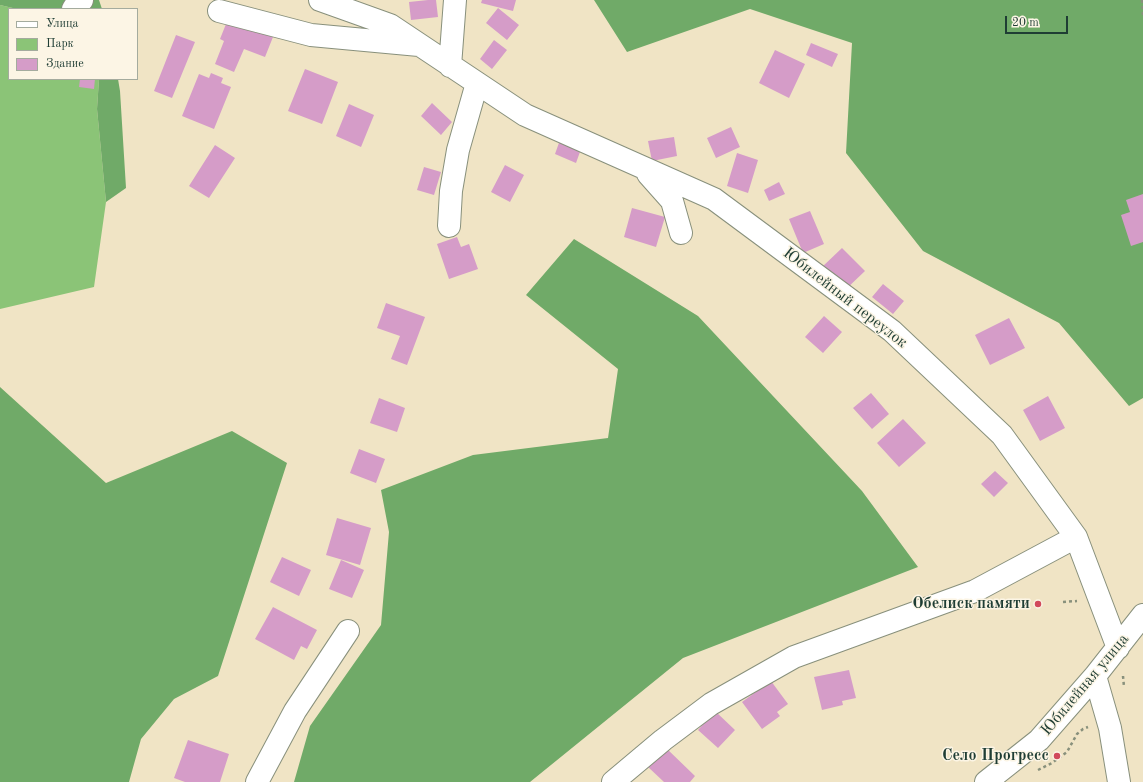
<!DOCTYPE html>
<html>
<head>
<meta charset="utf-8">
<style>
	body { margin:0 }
	#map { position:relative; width:1143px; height:782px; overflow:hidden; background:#f0e4c5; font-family:"Old Standard TT",serif }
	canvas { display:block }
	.legend { position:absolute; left:8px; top:8px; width:130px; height:72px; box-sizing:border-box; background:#fcf5e5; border:1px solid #a4ab9e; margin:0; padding:5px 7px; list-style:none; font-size:12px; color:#1f3d34 }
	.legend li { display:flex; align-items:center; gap:8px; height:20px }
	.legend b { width:20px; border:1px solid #a4ab9e }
	.scale { position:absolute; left:1005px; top:16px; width:63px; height:18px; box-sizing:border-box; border:2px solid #1f3d34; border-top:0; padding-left:5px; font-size:12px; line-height:14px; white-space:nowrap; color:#1f3d34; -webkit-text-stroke:3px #fcf5e5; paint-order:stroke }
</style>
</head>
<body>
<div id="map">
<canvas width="1143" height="782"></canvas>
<ul class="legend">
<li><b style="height:5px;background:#fff"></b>Улица</li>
<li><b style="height:11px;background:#8bc477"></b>Парк</li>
<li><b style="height:11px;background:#d59cc8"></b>Здание</li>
</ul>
<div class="scale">20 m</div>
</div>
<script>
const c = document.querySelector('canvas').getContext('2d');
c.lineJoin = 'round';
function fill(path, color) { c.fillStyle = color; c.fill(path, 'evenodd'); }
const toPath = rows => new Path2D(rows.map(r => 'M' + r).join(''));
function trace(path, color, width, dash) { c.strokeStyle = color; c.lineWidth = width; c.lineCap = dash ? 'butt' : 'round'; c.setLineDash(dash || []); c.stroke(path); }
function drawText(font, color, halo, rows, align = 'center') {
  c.font = font + ' "Old Standard TT",serif'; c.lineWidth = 3; c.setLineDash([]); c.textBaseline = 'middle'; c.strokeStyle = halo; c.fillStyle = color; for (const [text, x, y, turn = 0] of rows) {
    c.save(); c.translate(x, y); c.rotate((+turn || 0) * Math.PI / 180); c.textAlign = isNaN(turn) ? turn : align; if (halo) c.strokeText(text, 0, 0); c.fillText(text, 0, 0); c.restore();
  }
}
fill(toPath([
	[0,5,17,9,9,9,9,79,99,79,97,109,106,202,94,287,0,309]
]), '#8bc477');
fill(toPath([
	[0,0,99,0,102,9,17,9,0,5],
	[594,0,1143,0,1143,398,1129,406,1059,323,923,251,846,153,852,43,750,9,627,52],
	[99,79,118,79,120,91,126,188,106,202,97,109],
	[574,239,698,316,862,491,918,567,683,658,530,782,294,782,310,726,381,625,389,532,381,490,473,455,608,438,618,369,526,295],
	[0,387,106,483,232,431,287,463,218,676,174,699,141,739,129,782,0,782]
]), '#70aa68');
fill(toPath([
	[428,0,436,0,438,17,411,20,409,2],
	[482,0,516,0,513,11,481,3],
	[498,8,519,25,507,40,486,23],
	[228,19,273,37,265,57,244,49,234,72,215,64,224,41,220,39],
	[176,35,195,42,172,98,154,91],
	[494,40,507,50,492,69,480,59],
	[811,43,838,54,832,67,806,55],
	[775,50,805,64,789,98,759,83],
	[305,69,338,82,322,124,288,111],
	[211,73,223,78,221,83,231,87,214,129,182,116,199,74,209,78],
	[80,79,95,79,94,89,79,87],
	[432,103,452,122,441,135,421,116],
	[349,104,374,115,361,147,336,136],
	[731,127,740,147,716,158,707,138],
	[674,137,677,156,652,161,648,141],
	[560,140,581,149,576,163,555,154],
	[215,145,235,158,209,198,189,186],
	[737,153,758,160,748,193,727,186],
	[505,165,524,175,510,202,491,192],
	[424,167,441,172,434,195,417,190],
	[779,182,785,194,769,201,764,190],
	[1143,194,1143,242,1131,246,1121,215,1130,212,1126,200],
	[632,208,665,217,656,247,624,237],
	[810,211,824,244,803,253,789,219],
	[457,237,461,247,469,244,478,269,449,279,437,244],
	[842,248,865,271,844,291,821,268],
	[883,284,904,301,893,314,872,297],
	[386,303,425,317,407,365,391,359,400,336,377,328],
	[824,316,842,332,823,353,805,337],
	[1009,318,1025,348,990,365,975,335],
	[871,393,889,414,872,429,853,408],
	[1048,396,1065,428,1040,441,1023,410],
	[379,398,405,408,397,432,370,423],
	[903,419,926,443,899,467,877,443],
	[359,449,385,459,376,483,350,473],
	[995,471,1008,483,994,497,981,484],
	[337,518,371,528,360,565,326,555],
	[282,557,311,570,299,596,270,582],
	[341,560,364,570,352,598,329,589],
	[273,607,317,630,307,649,301,646,294,660,255,639],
	[849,670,856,698,842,701,843,705,822,710,814,677],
	[771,681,788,704,777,712,780,716,762,729,742,702],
	[715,711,735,730,718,748,698,730],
	[188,740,229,754,220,782,185,782,174,778],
	[665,747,695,776,690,782,664,782,647,766]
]), '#d59cc8');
const minor = toPath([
	[320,0,390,25,525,115,714,199,892,331,1002,435,1076,537,1118,648],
	[73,9,77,3,82,0],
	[219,11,311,35,419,45],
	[450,66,455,0],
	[648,174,672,201,681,233],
	[449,226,451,191,458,150,477,83],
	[1095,676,1110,728,1119,782],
	[257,782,295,711,348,631],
	[613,782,663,740,711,704,794,657,975,591,1076,537],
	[986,782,1039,740,1095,676,1143,615]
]);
trace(minor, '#88907c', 24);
trace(toPath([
	[1142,0,1143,16],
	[1063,602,1077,601],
	[1123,676,1124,687],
	[1038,770,1052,763,1067,752,1077,734,1083,729,1088,727]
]), '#88907c', 2.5, [3, 3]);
trace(minor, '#fff', 22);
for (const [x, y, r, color] of [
	[1038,604,4,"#d1495b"],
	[1057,756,4,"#d1495b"]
]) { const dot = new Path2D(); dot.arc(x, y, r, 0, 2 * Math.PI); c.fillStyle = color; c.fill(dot); trace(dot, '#fcf5e5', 1.5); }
drawText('16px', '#1f3d34', '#fcf5e5', [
	["Юбилейный переулок",845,298,38],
	["Юбилейная улица",1085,685,-50]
]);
drawText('bold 16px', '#1f3d34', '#fcf5e5', [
	["Обелиск памяти",1030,604],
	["Село Прогресс",1049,756]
], 'right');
</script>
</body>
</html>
